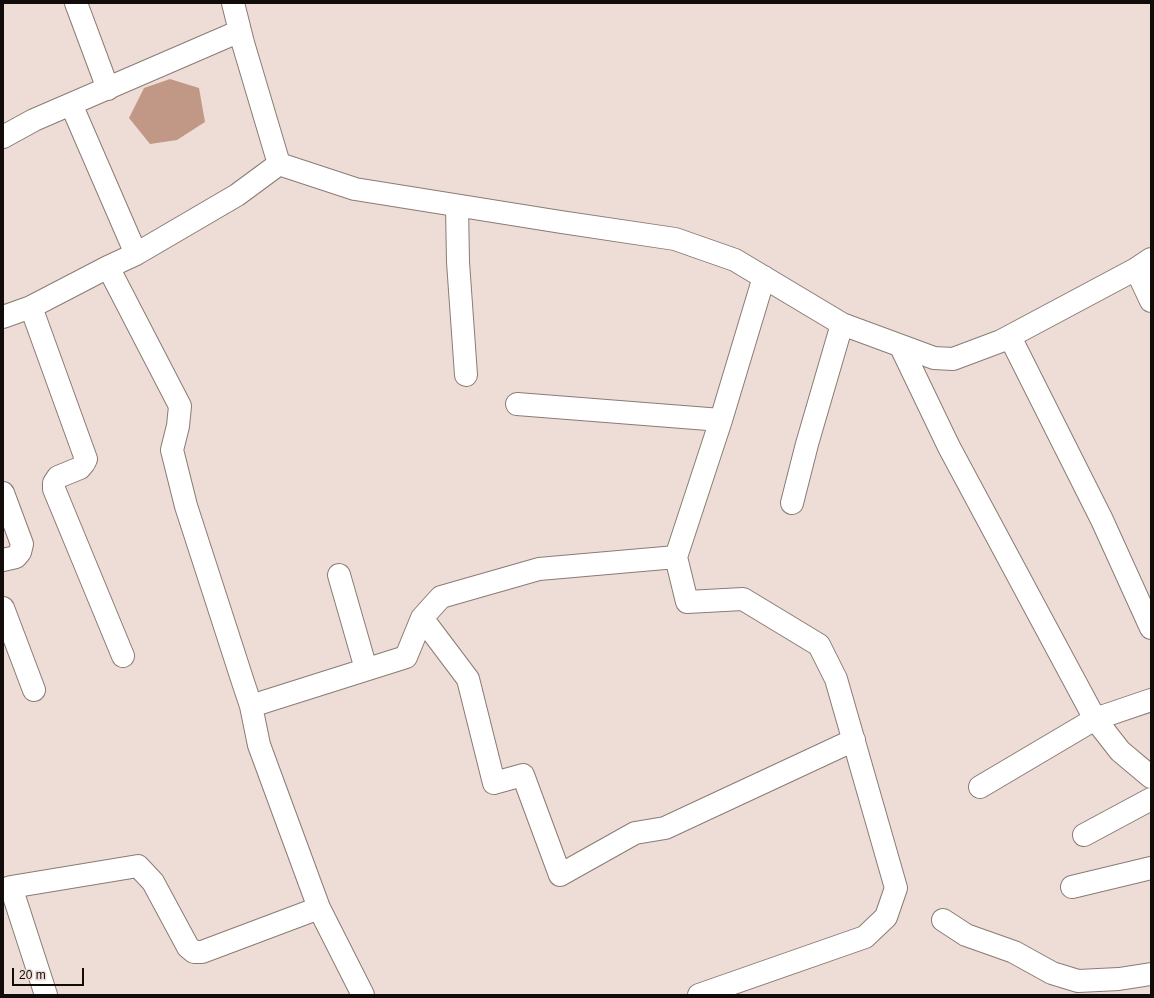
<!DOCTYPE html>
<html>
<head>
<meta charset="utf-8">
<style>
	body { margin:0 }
	#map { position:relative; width:1154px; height:998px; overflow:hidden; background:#eeddd6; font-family:Arial,sans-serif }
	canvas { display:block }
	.frame { position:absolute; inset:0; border:4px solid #110c0a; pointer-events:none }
	.scale { position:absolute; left:12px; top:968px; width:72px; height:18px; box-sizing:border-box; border:2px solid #110c0a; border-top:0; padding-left:5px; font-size:12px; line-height:14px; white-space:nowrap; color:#110c0a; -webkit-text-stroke:3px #eeddd6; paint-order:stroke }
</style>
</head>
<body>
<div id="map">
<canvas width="1154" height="998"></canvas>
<div class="frame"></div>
<div class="scale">20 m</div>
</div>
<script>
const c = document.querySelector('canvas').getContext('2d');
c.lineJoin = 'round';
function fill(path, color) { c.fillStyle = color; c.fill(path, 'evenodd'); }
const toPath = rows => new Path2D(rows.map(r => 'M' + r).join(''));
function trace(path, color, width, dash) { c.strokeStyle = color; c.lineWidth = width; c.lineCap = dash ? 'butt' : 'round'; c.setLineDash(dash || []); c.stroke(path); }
fill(toPath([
	[170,79,199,88,205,122,177,140,150,144,129,118,144,88]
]), '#c19886');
const minor = toPath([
	[76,3,108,89],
	[233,3,243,43,279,164],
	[71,104,136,254],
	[3,137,34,120,240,31],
	[279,164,355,189,561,222,675,239,735,260,842,324,934,358,953,359,1001,341,1136,269,1151,259],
	[457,206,458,262,466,375],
	[1136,269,1151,301],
	[31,307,86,459,84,463,80,468,58,477,54,483,54,489,123,656],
	[3,317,31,307,108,267,136,254,237,195,279,164],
	[1010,337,1102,520,1151,628],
	[901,347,949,447,1095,719,1120,751,1151,777],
	[517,404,721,420,676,557],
	[721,420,764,277],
	[3,493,22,544,20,552,16,557,3,560],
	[792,503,807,444,842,324],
	[339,575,366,669],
	[3,608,34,690],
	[422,618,468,679,494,783,523,775,560,875,635,833,665,828,854,740],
	[251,706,406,657,422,618,441,597,539,569,676,557,687,602,743,599,819,645,836,679,896,888,886,917,865,937,699,995],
	[980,787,1095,719,1151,700],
	[1084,835,1151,799],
	[11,887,46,995],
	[1072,887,1151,868],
	[3,890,11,887,138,866,153,882,188,947,194,952,202,952,319,908,259,745,251,706,243,682,186,506,172,450,178,426,180,406,108,267],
	[319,908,363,995],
	[943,920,966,935,1014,952,1052,973,1078,981,1119,979,1151,974]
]);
trace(minor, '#8a7b74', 24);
trace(minor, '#fff', 22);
</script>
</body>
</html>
